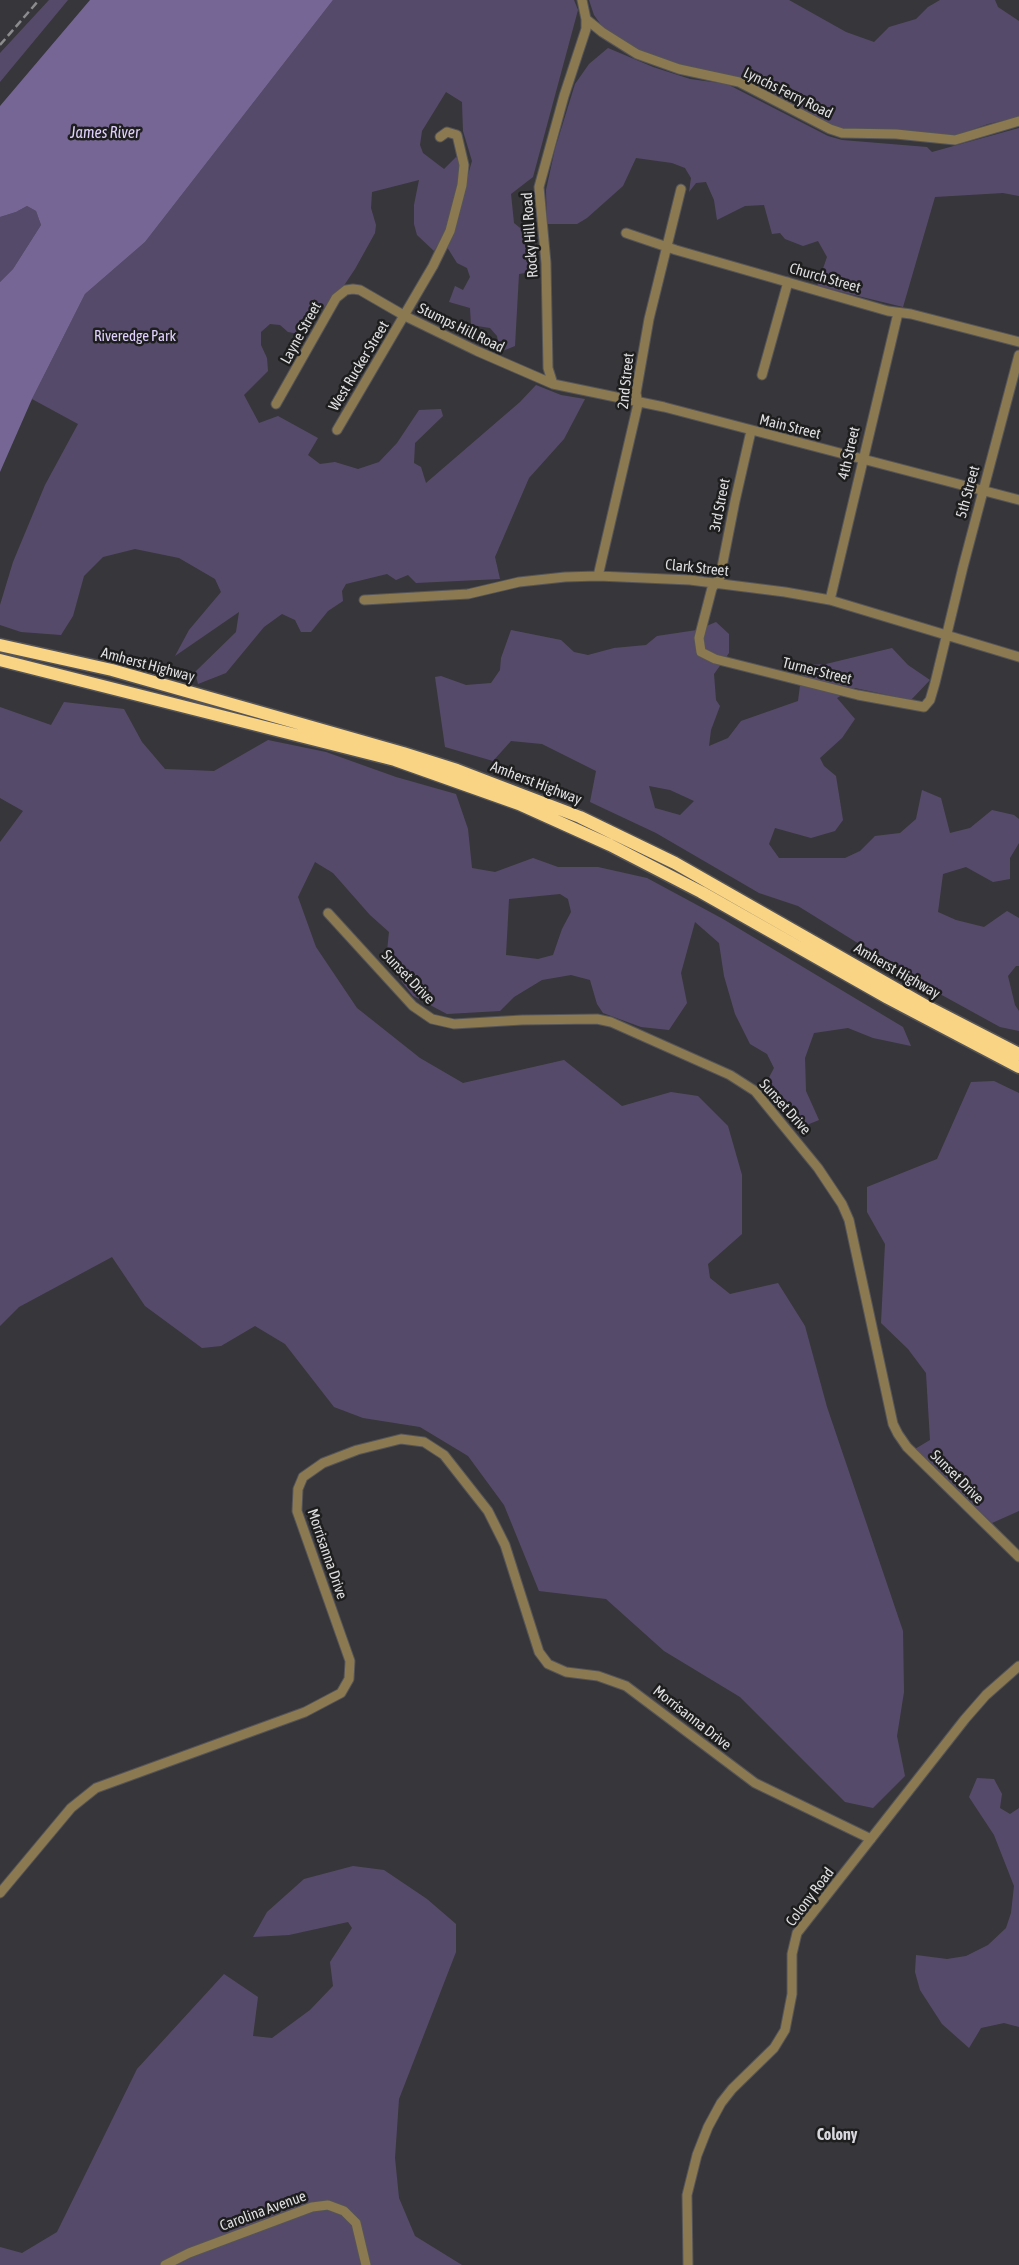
<!DOCTYPE html>
<html>
<head>
<meta charset="utf-8">
<style>
	body { margin:0 }
	canvas { display:block; background:#37363a }
</style>
</head>
<body>
<canvas width="1019" height="2265"></canvas>
<script>
const c = document.querySelector('canvas').getContext('2d');
c.lineJoin = 'round';
function fill(path, color) { c.fillStyle = color; c.fill(path, 'evenodd'); }
const toPath = rows => new Path2D(rows.map(r => 'M' + r).join(''));
function trace(path, color, width, dash) { c.strokeStyle = color; c.lineWidth = width; c.lineCap = dash ? 'butt' : 'round'; c.setLineDash(dash || []); c.stroke(path); }
function drawText(font, color, halo, rows, align = 'center') {
  c.font = font + ' "Asap Condensed",sans-serif'; c.lineWidth = 5; c.setLineDash([]); c.textBaseline = 'middle'; c.strokeStyle = halo; c.fillStyle = color; for (const [text, x, y, turn = 0] of rows) {
    c.save(); c.translate(x, y); c.rotate((+turn || 0) * Math.PI / 180); c.textAlign = isNaN(turn) ? turn : align; if (halo) c.strokeText(text, 0, 0); c.fillText(text, 0, 0); c.restore();
  }
}
fill(toPath([
	[49,0,68,0,0,82,0,53],
	[333,0,574,0,578,10,533,177,511,194,514,223,536,241,536,271,519,274,515,346,500,352,497,336,490,328,471,325,470,308,449,302,455,286,463,290,470,277,467,268,457,263,447,247,472,161,463,131,462,102,446,92,422,131,420,145,423,153,444,169,456,157,461,162,460,181,448,227,434,251,417,235,414,224,414,205,419,180,372,192,371,208,376,225,375,233,355,269,343,287,299,334,288,332,280,325,270,324,261,332,261,345,267,358,268,371,244,395,259,423,278,416,318,438,308,455,320,464,335,462,358,469,379,462,397,443,419,410,441,409,443,416,415,443,414,463,421,467,426,483,520,402,536,385,561,395,585,399,564,439,529,478,495,557,500,579,416,583,408,575,396,580,387,574,346,584,342,591,343,601,328,611,311,632,301,632,295,620,282,614,264,627,226,673,198,684,195,672,236,632,239,612,175,656,189,630,221,592,215,579,179,558,135,549,103,557,84,576,73,616,61,635,21,632,0,625,0,605,13,562,45,485,78,424,32,399,85,294,145,242],
	[589,0,789,0,846,32,874,42,889,27,916,19,928,7,940,0,995,0,998,7,1019,21,1019,117,988,124,954,136,896,130,842,129,831,125,740,78,680,66,639,50,604,29,594,15],
	[608,48,653,67,690,79,727,84,828,136,842,140,927,147,932,152,1019,128,1019,196,1003,193,935,197,903,307,817,286,827,257,818,241,803,246,785,239,780,233,772,234,764,205,745,206,717,220,714,200,706,182,696,183,689,192,691,178,685,168,672,163,636,158,623,186,587,218,577,224,547,224,546,190,555,149,575,84,589,64],
	[27,206,36,211,41,225,13,269,0,282,0,217,16,212],
	[716,622,729,634,729,653,714,674,716,700,720,706,711,730,709,746,728,738,741,721,798,701,802,670,809,665,826,664,892,648,908,665,930,680,911,700,855,688,837,698,855,719,842,738,820,758,824,766,836,776,843,820,835,831,811,838,775,828,769,844,779,858,845,858,860,851,875,836,900,833,916,819,922,790,941,798,950,833,970,828,992,810,1014,815,1019,819,1019,843,1010,858,1010,879,993,882,966,867,943,874,938,912,956,920,984,927,1007,911,1019,918,1019,966,1016,966,1008,976,1015,1005,1019,1011,1019,1031,1000,1027,940,994,798,906,759,893,656,833,590,802,596,771,542,744,511,741,493,761,445,747,435,677,441,676,466,685,491,683,500,670,501,658,511,630,561,640,574,652,588,655,614,648,646,645,657,636,697,630],
	[649,786,670,790,694,801,680,815,655,808],
	[64,702,124,709,142,742,165,769,214,771,268,740,326,752,396,777,456,794,468,829,472,868,495,872,533,858,558,867,598,867,647,878,723,919,903,1027,911,1046,873,1038,848,1028,814,1033,805,1058,806,1091,819,1120,797,1129,764,1087,774,1068,767,1054,750,1044,735,1014,724,976,719,943,695,922,681,973,687,1003,669,1030,641,1027,603,1013,597,1004,590,980,571,975,542,980,514,997,500,1011,447,1014,413,996,386,961,389,932,370,915,333,873,315,862,298,897,316,947,357,1008,420,1058,463,1083,564,1060,622,1106,671,1092,698,1096,728,1126,742,1175,742,1234,708,1264,710,1278,730,1294,778,1283,805,1326,827,1407,903,1631,904,1692,897,1736,905,1776,873,1808,845,1802,740,1697,664,1651,606,1599,539,1591,504,1505,468,1456,420,1427,363,1418,334,1407,285,1344,255,1326,221,1346,202,1348,145,1306,112,1257,19,1307,0,1326,0,842,23,811,0,798,0,707,51,725],
	[560,894,568,899,571,912,562,929,553,955,538,959,506,955,509,899],
	[994,1081,1019,1093,1019,1511,992,1523,915,1449,930,1440,926,1373,908,1349,881,1323,885,1244,867,1212,867,1187,937,1159,971,1082],
	[977,1778,994,1779,1002,1794,1000,1808,1010,1814,1019,1808,1019,2027,1004,2023,981,2028,969,2048,942,2024,920,1990,915,1972,916,1955,947,1959,966,1956,988,1945,1006,1928,1011,1913,1014,1886,994,1835,969,1797],
	[353,1866,384,1870,427,1899,456,1924,456,1952,399,2099,395,2158,399,2198,415,2236,462,2265,0,2265,0,2247,22,2253,57,2232,137,2069,224,1974,258,1997,253,2036,272,2038,310,2010,333,1986,330,1962,352,1928,348,1922,289,1935,253,1937,267,1912,304,1879]
]), '#564a6b');
fill(toPath([
	[90,0,333,0,145,242,85,294,32,399,0,472,0,282,13,269,41,225,36,211,27,206,16,212,0,217,0,106]
]), '#766695');
const minor = toPath([
	[586,19,602,32,637,54,679,69,739,82,830,129,842,133,896,134,955,140,1019,121],
	[626,233,676,250,888,311,911,314,1019,342],
	[762,375,788,282],
	[553,384,548,368,546,263,539,187,564,96,586,29,586,19,582,0],
	[276,404,336,298,346,290,353,289,360,290,405,316,477,351,553,384,664,407,1019,500],
	[337,430,433,266,450,231,462,185,464,165,457,135,447,132,440,137],
	[751,431,735,501,720,577,712,588,699,638,701,652,715,659,858,695,924,707,930,700,935,683,963,567,1019,355],
	[598,576,638,404,636,393,649,319,681,189],
	[364,600,468,594,519,582,565,577,598,576,690,580,785,592,830,600,1019,657],
	[830,600,898,313],
	[328,913,413,1006,432,1019,454,1024,522,1020,597,1019,611,1022,730,1075,755,1091,818,1168,842,1204,849,1220,893,1424,898,1434,907,1447,1019,1557],
	[0,1893,71,1808,96,1788,305,1712,341,1693,349,1679,350,1661,297,1511,298,1489,303,1477,323,1463,357,1450,401,1439,424,1442,444,1455,488,1511,505,1545,539,1652,548,1664,566,1672,598,1676,626,1686,755,1783,871,1839],
	[165,2265,189,2253,312,2207,328,2205,344,2211,356,2223,366,2265],
	[688,2265,687,2195,697,2155,708,2127,721,2103,732,2089,774,2048,785,2030,792,1994,792,1954,797,1933,965,1719,986,1695,1019,1666]
]);
const highway = toPath([
	[0,645,112,670,403,753,457,770,580,817,675,863,926,1006,1019,1054],
	[0,660,395,760,519,804,610,845,701,892,888,998,1019,1067]
]);
trace(minor, '#555458', 11);
trace(highway, '#555458', 15);
trace(minor, '#8b7951', 9);
trace(highway, '#f8d484', 12);
trace(toPath([
	[0,45,39,0]
]), '#8c8b8e', 2.5, [8, 4]);
drawText('15px', '#dedde0', '#1e1e1f', [
	["Lynchs Ferry Road",788,93,26],
	["Rocky Hill Road",530,235,-94],
	["Church Street",825,278,16],
	["Stumps Hill Road",461,328,26],
	["Layne Street",301,333,-61],
	["West Rucker Street",359,366,-59],
	["2nd Street",626,381,-84],
	["Main Street",790,427,14],
	["4th Street",849,453,-77],
	["5th Street",968,492,-75],
	["3rd Street",720,505,-79],
	["Clark Street",697,568,6],
	["Amherst Highway",148,665,15],
	["Turner Street",817,671,14],
	["Amherst Highway",536,783,21],
	["Amherst Highway",897,971,30],
	["Sunset Drive",408,977,46],
	["Sunset Drive",785,1107,48],
	["Sunset Drive",957,1477,45],
	["Morrisanna Drive",327,1554,71],
	["Morrisanna Drive",692,1718,38],
	["Colony Road",810,1897,-53],
	["Carolina Avenue",263,2211,-20]
]);
drawText('15px', '#e0d1fe', '#1e1e1f', [
	["Riveredge Park",135,336]
]);
drawText('italic 16px', '#dfd0fd', '#1e1e1f', [
	["James River",105,133]
]);
drawText('bold 16px', '#d9d8dd', '#1e1e1f', [
	["Colony",837,2135]
]);
</script>
</body>
</html>
